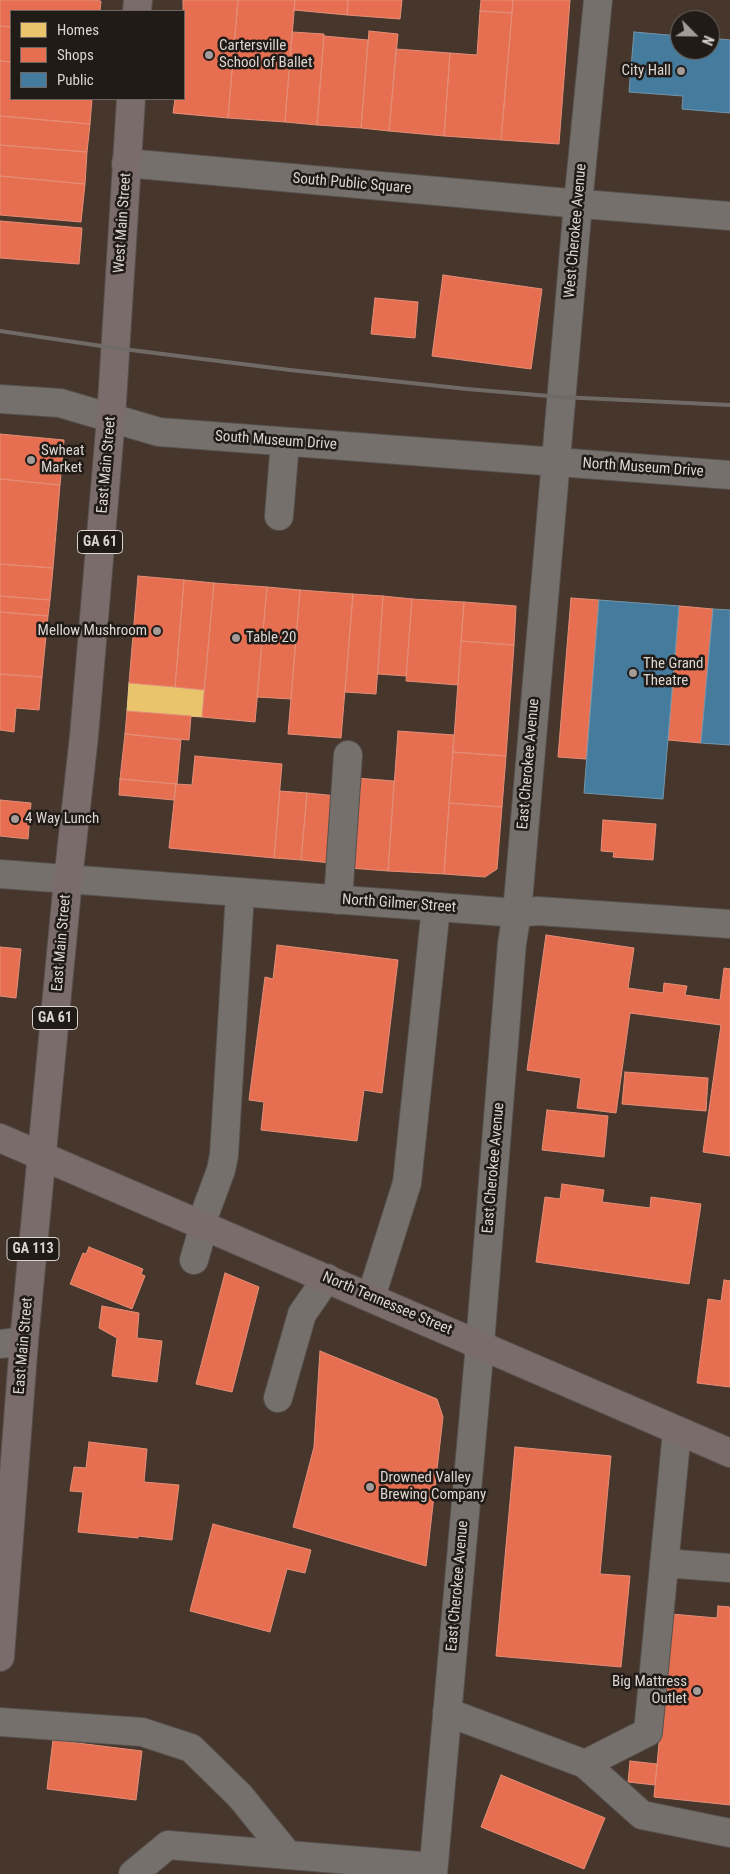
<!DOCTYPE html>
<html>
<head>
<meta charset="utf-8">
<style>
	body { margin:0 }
	#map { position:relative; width:730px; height:1874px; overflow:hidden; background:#3a332f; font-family:"Roboto Condensed",sans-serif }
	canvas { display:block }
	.legend { position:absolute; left:10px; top:10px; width:175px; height:90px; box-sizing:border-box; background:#211b18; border:1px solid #6c6562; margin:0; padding:6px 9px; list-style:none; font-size:15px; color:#ddd5d0 }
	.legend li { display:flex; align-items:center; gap:10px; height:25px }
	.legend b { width:25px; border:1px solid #6c6562 }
	.north { position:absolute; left:670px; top:10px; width:50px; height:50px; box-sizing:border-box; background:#211b18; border:1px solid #6c6562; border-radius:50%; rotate:113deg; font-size:14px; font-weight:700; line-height:20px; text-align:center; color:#ddd5d0 }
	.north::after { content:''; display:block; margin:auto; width:18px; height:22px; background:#a49c98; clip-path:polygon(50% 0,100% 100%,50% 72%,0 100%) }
</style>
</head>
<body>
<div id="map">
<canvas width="730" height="1874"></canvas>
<ul class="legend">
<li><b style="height:14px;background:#e9c46a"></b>Homes</li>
<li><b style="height:14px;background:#e76f51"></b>Shops</li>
<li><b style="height:14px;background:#457b9d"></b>Public</li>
</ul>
<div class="north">N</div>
</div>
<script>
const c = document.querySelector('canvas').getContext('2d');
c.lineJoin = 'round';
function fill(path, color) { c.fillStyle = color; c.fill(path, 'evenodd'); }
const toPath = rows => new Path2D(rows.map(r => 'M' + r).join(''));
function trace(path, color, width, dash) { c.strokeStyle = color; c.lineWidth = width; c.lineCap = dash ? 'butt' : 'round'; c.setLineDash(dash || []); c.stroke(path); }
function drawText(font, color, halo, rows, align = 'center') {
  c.font = font + ' "Roboto Condensed",sans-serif'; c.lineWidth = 5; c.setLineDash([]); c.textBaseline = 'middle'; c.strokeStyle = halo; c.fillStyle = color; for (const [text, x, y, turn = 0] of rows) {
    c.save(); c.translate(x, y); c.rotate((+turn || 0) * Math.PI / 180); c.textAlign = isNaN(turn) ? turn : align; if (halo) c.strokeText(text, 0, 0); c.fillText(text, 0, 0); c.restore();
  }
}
fill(toPath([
	[0,0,730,0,730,1874,0,1874],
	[11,11,184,11,184,99,11,99],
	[680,20,710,20,710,50,680,50]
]), '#46362c');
const homes = toPath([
	[129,683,204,690,202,717,127,711,129,683]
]);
fill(homes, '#e9c46a');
trace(homes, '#e5c989', 1);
const shops = toPath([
	[0,0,93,0,101,1,100,11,11,11,11,27,0,26,0,0],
	[183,0,238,0,228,118,173,113,175,99,184,99,183,0],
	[238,0,295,0,285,122,228,118,238,0],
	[295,0,348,0,347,15,294,10,295,0],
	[348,0,402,0,400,19,347,15,348,0],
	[481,0,513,0,512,13,480,11,481,0],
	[513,0,570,0,559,144,501,140,513,0],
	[480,11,512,13,501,140,444,136,450,53,477,55,480,11],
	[0,26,11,27,11,62,0,61,0,26],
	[369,31,398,34,389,131,361,128,369,31],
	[292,32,324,34,317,125,285,122,292,32],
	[324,36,368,40,361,128,317,125,324,36],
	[396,49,450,53,444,136,389,131,396,49],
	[0,61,11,62,11,99,92,99,90,124,0,116,0,61],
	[0,116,90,124,87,152,0,145,0,116],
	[0,145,87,152,85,184,0,176,0,145],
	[0,176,85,184,81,222,0,215,0,176],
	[0,221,82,228,79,264,0,258,0,221],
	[443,275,542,289,531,369,432,356,443,275],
	[375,298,418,302,415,338,371,334,375,298],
	[0,434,64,440,60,485,0,479,0,434],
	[0,479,60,485,53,568,0,564,0,479],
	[0,564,53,568,50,600,0,596,0,564],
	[138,576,184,580,175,687,129,683,138,576],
	[184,580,214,583,204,690,175,687,184,580],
	[214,583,267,587,255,722,202,717,214,583],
	[267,587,300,590,291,699,257,697,267,587],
	[300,590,353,594,341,738,288,734,300,590],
	[353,594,383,596,376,694,345,692,353,594],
	[0,596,50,600,48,616,0,612,0,596],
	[383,596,412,599,406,676,378,674,383,596],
	[571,598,599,600,586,759,558,757,571,598],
	[412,599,464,602,458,685,406,681,412,599],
	[464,602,516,606,514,645,461,641,464,602],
	[679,606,713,609,701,743,668,740,679,606],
	[0,612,48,616,42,677,0,674,0,612],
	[461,641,514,645,506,756,453,752,461,641],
	[0,674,42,677,39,710,16,708,14,732,0,730,0,674],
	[127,711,191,716,189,740,125,734,127,711],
	[398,731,454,735,444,874,388,871,398,731],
	[125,734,181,740,177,784,120,779,125,734],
	[453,752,506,756,502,807,449,803,453,752],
	[195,756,282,764,274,858,169,848,176,784,192,785,195,756],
	[356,778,394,781,388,871,349,868,356,778],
	[120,779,176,784,174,800,119,795,120,779],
	[280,791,307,793,301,860,274,858,280,791],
	[307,793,337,796,331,863,301,860,307,793],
	[0,800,31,803,28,839,0,836,0,800],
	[449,803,502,807,497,869,485,877,444,874,449,803],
	[603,820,656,824,653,860,613,857,614,852,601,851,603,820],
	[546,935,634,948,628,988,663,993,664,983,687,986,685,995,720,1000,724,968,730,969,730,1156,703,1152,721,1025,630,1013,616,1113,577,1108,581,1078,527,1070,546,935],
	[277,945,398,960,382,1093,364,1090,357,1141,261,1130,264,1102,249,1100,265,977,273,979,277,945],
	[0,947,21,949,16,998,0,996,0,947],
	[625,1072,708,1078,706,1111,622,1104,625,1072],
	[547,1110,608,1116,604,1157,542,1150,547,1110],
	[562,1184,604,1190,602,1202,650,1208,651,1197,701,1204,689,1284,536,1262,545,1197,560,1199,562,1184],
	[89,1247,143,1269,141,1274,145,1276,132,1309,70,1284,83,1253,86,1254,89,1247],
	[225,1273,259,1287,232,1392,196,1384,225,1273],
	[724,1280,730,1281,730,1387,697,1383,708,1299,721,1301,724,1280],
	[102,1306,139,1313,137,1338,162,1341,157,1382,112,1376,117,1338,99,1328,102,1306],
	[320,1351,437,1399,443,1417,426,1566,293,1527,314,1447,320,1351],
	[89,1442,147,1449,144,1482,179,1485,172,1540,138,1536,138,1538,78,1532,83,1492,70,1491,74,1467,86,1468,89,1442],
	[515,1447,611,1456,600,1574,630,1576,621,1667,496,1656,515,1447],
	[213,1524,311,1550,305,1573,287,1569,270,1632,190,1611,213,1524],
	[718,1606,730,1607,730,1805,654,1797,671,1614,717,1618,718,1606],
	[53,1740,142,1751,136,1800,47,1789,53,1740],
	[630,1761,657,1764,655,1785,628,1782,630,1761],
	[501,1775,605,1818,584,1869,481,1827,501,1775]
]);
fill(shops, '#e76f51');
trace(shops, '#e48e77', 1);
const public = toPath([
	[634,32,680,36,680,50,710,50,710,38,730,40,730,113,682,109,683,96,629,92,634,32],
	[599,600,679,606,663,799,584,793,599,600],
	[713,609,730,610,730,745,701,743,713,609]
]);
fill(public, '#457b9d');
trace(public, '#7396ac', 1);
const minor = toPath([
	[126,163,558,202,730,216],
	[0,399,60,403,159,432,730,475],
	[279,516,285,442],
	[0,874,517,913,538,911,730,924],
	[338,900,348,755],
	[201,1224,221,1170,224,1155,240,893],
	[194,1260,204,1225],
	[371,1297,407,1183,436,907],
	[0,1344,24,1341],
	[278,1398,302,1314,327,1278],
	[664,1563,730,1568],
	[447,1712,585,1764,642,1815,730,1833],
	[0,1722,142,1732,191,1748,240,1796,288,1855],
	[585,1764,648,1732,677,1431],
	[133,1874,168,1845,433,1867],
	[433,1874,480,1344,512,943,517,913,578,204,598,0]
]);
const major = toPath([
	[137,11,138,0],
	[0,1138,730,1453],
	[0,1657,24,1341,68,880,84,736,111,418,131,99]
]);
trace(minor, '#56504d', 30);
trace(major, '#56504d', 30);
trace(minor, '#76706d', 28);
trace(major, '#796c6a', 28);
trace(toPath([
	[0,331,115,348,290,370,467,389,561,397,730,405]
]), '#706a67', 4);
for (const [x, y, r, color] of [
	[209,55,5,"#a49c98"],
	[681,71,5,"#a49c98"],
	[31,460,5,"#a49c98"],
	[157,631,5,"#a49c98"],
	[236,638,5,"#a49c98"],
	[633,673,5,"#a49c98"],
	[15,819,5,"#a49c98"],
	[370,1487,5,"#a49c98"],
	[697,1691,5,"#a49c98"]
]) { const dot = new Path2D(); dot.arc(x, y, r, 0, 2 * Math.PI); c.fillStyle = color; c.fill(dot); trace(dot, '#211b18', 2); }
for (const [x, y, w] of [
	[100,542,45],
	[55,1018,45],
	[33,1249,52]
]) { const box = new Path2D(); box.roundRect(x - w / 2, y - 11.5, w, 23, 4); c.fillStyle = '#211b18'; c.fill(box); trace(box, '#ddd5d0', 1); }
drawText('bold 14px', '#ddd5d0', null, [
	["GA 61",100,542],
	["GA 61",55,1018],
	["GA 113",33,1249]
]);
drawText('15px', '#ddd5d0', '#211b18', [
	["Cartersville",219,46],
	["School of Ballet",219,63],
	["City Hall",671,71,"right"],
	["Swheat",41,451],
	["Market",41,468],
	["Mellow Mushroom",147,631,"right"],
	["Table 20",246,638],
	["The Grand",643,664],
	["Theatre",643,681],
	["4 Way Lunch",25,819],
	["Drowned Valley",380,1478],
	["Brewing Company",380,1495],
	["Big Mattress",687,1682,"right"],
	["Outlet",687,1699,"right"]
], 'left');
drawText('15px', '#ddd5d0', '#211b18', [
	["South Public Square",352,184,5],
	["West Main Street",123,223,-86],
	["West Cherokee Avenue",576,231,-85],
	["South Museum Drive",276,441,4],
	["East Main Street",107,465,-85],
	["North Museum Drive",643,468,4],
	["East Cherokee Avenue",529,764,-85],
	["North Gilmer Street",399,904,4],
	["East Main Street",62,943,-85],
	["East Cherokee Avenue",494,1168,-85],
	["North Tennessee Street",387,1304,23],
	["East Main Street",24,1346,-85],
	["East Cherokee Avenue",458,1586,-85]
]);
</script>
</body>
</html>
